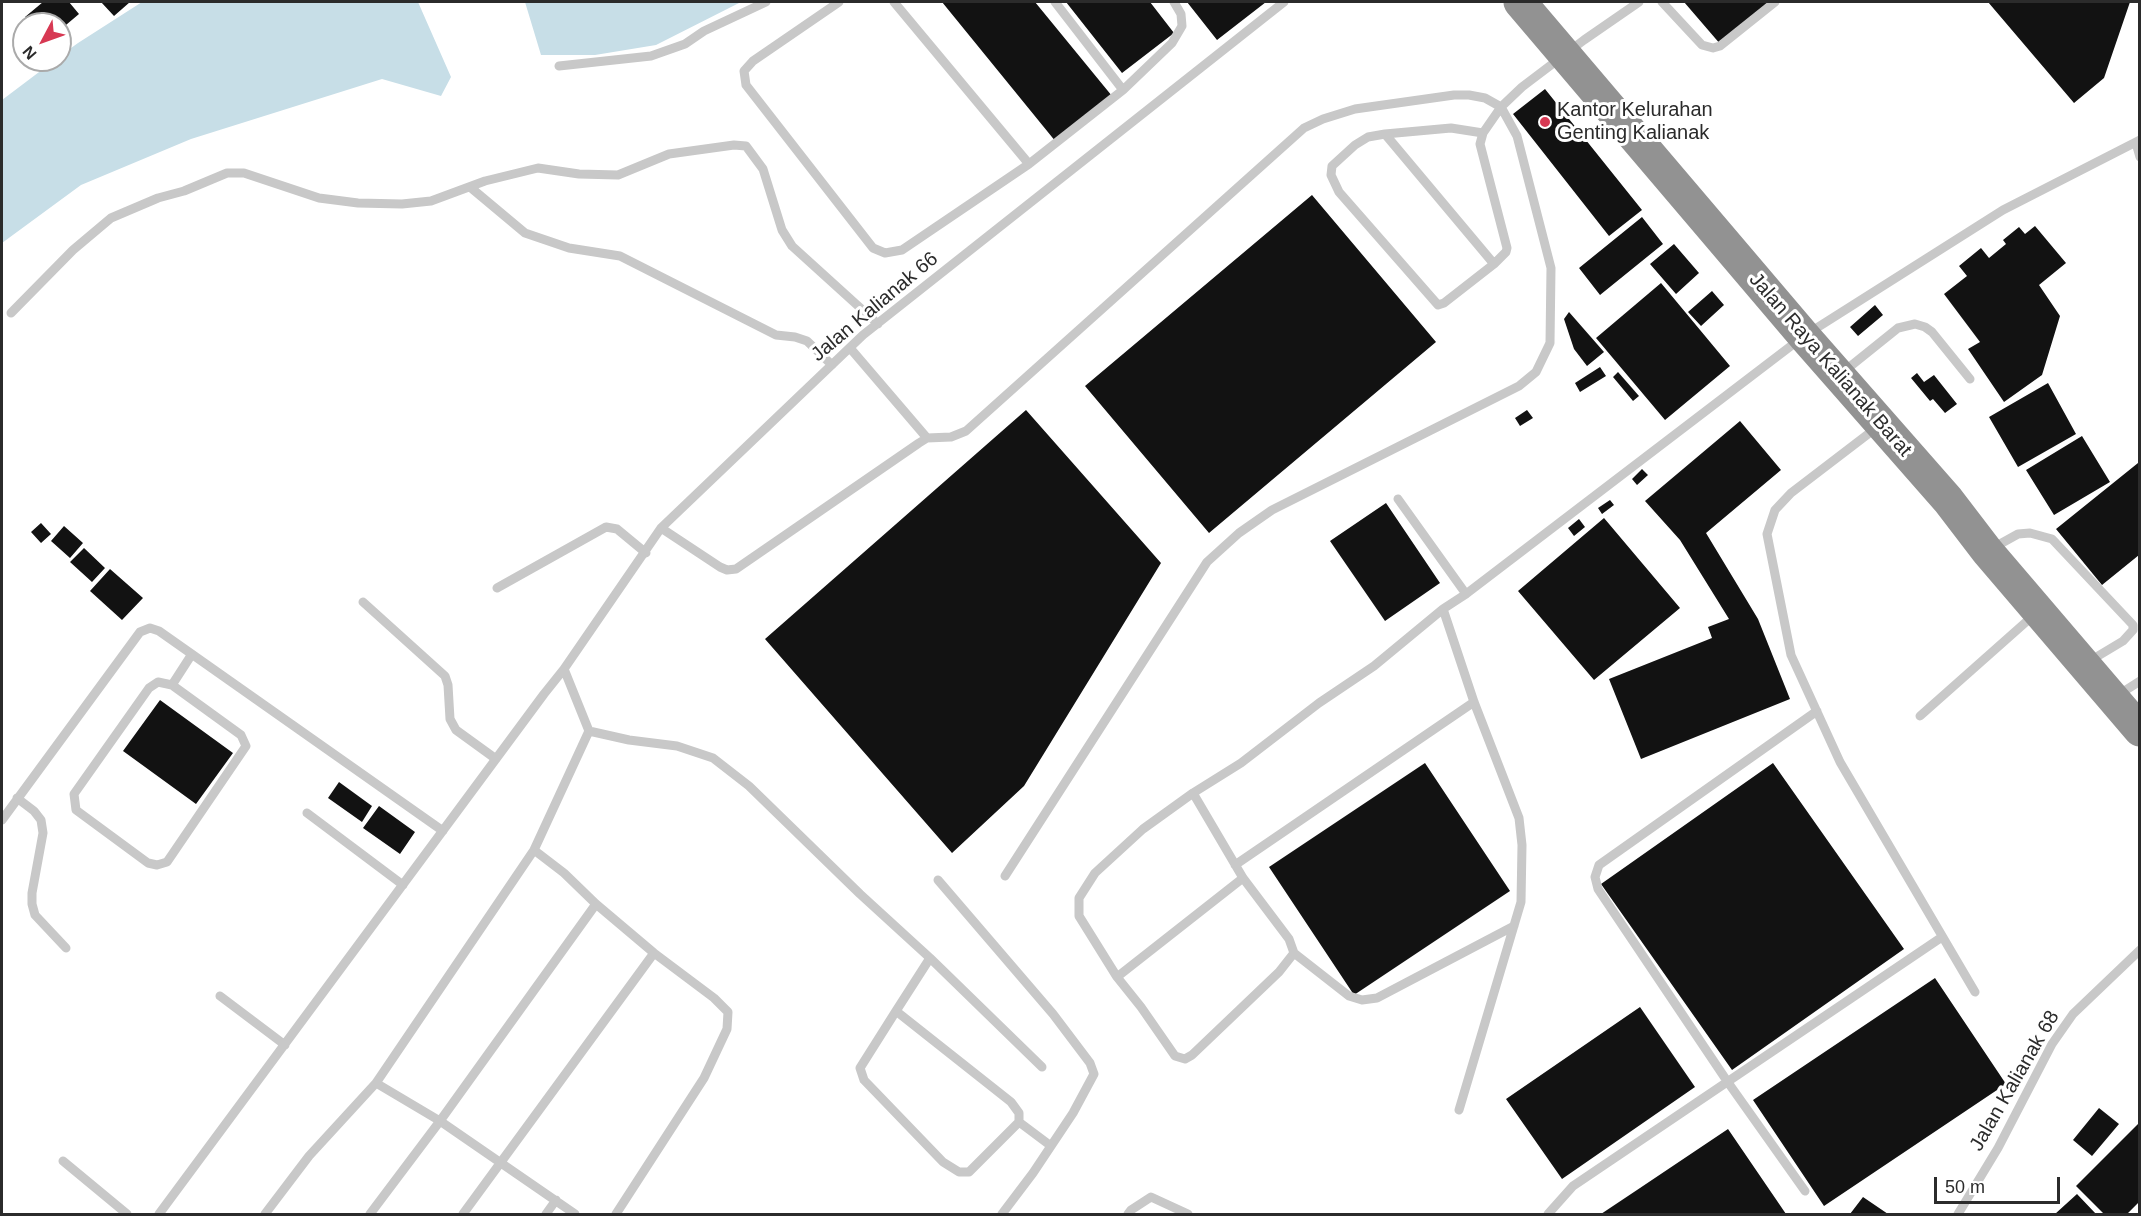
<!DOCTYPE html>
<html>
<head>
<meta charset="utf-8">
<style>
	body { margin:0 }
	#map { position:relative; width:2141px; height:1216px; overflow:hidden; background:#fff; font-family:Helvetica,sans-serif }
	canvas { display:block }
	.frame { position:absolute; inset:0; border:3px solid #2b2b2b; pointer-events:none }
	.north { position:absolute; left:12px; top:12px; width:60px; height:60px; box-sizing:border-box; background:#fff; border:2px solid #aaa; border-radius:50%; rotate:229deg; font-size:16px; font-weight:700; line-height:24px; text-align:center; color:#2b2b2b }
	.north::after { content:''; display:block; margin:auto; width:21px; height:27px; background:#d73953; clip-path:polygon(50% 0,100% 100%,50% 72%,0 100%) }
	.scale { position:absolute; left:1934px; top:1177px; width:126px; height:27px; box-sizing:border-box; border:3px solid #2b2b2b; border-top:0; padding-left:8px; font-size:18px; line-height:21px; white-space:nowrap; color:#2b2b2b; -webkit-text-stroke:4px #fff; paint-order:stroke }
</style>
</head>
<body>
<div id="map">
<canvas width="2141" height="1216"></canvas>
<div class="frame"></div>
<div class="north">N</div>
<div class="scale">50 m</div>
</div>
<script>
const c = document.querySelector('canvas').getContext('2d');
c.lineJoin = 'round';
function fill(path, color) { c.fillStyle = color; c.fill(path, 'evenodd'); }
const toPath = rows => new Path2D(rows.map(r => 'M' + r).join(''));
function trace(path, color, width, dash) { c.strokeStyle = color; c.lineWidth = width; c.lineCap = dash ? 'butt' : 'round'; c.setLineDash(dash || []); c.stroke(path); }
function drawText(font, color, halo, rows, align = 'center') {
  c.font = font + ' Helvetica,sans-serif'; c.lineWidth = 6; c.setLineDash([]); c.textBaseline = 'middle'; c.strokeStyle = halo; c.fillStyle = color; for (const [text, x, y, turn = 0] of rows) {
    c.save(); c.translate(x, y); c.rotate((+turn || 0) * Math.PI / 180); c.textAlign = isNaN(turn) ? turn : align; if (halo) c.strokeText(text, 0, 0); c.fillText(text, 0, 0); c.restore();
  }
}
fill(toPath([
	[142,2,418,2,451,77,441,96,382,79,191,139,81,185,2,243,2,100,55,60,60,60,60,56,78,43],
	[525,2,741,2,656,45,595,55,541,55]
]), '#c7dee7');
fill(toPath([
	[43,2,69,2,79,14,60,30,60,24,31,24,25,17],
	[101,2,130,2,114,16],
	[942,2,1035,2,1112,96,1056,142],
	[1066,2,1150,2,1174,33,1122,73],
	[1187,2,1266,2,1217,40],
	[1684,2,1773,2,1721,45],
	[1988,2,2130,2,2104,78,2074,103],
	[1545,89,1642,210,1609,236,1513,114],
	[1312,195,1436,342,1209,533,1085,386],
	[1642,217,1663,244,1600,295,1579,268],
	[2035,226,2066,263,2039,285,2060,316,2042,375,2004,402,1968,349,1980,342,1944,294,1967,276,1959,266,1981,248,1989,258,2006,244,2003,240,2019,227,2025,234],
	[1674,244,1699,273,1676,294,1650,264],
	[1661,283,1730,366,1665,420,1596,338],
	[1712,291,1724,305,1701,326,1688,312],
	[1875,305,1883,315,1858,336,1850,327],
	[1569,312,1604,352,1587,366,1574,349,1564,319],
	[1600,367,1606,376,1580,392,1575,383],
	[1618,372,1639,396,1633,401,1613,377],
	[1917,373,1924,382,1934,375,1957,404,1945,413,1933,399,1930,401,1911,378],
	[2048,383,2076,434,2018,467,1989,417],
	[1026,410,1161,563,1024,786,952,853,765,639],
	[1527,410,1533,418,1520,426,1515,418],
	[1740,421,1781,470,1706,533,1758,619,1790,699,1641,759,1609,679,1712,638,1708,627,1729,619,1680,540,1645,501],
	[2082,436,2110,482,2054,515,2026,470],
	[2138,463,2139,555,2102,585,2056,529],
	[1642,469,1648,475,1637,485,1632,479],
	[1610,500,1614,505,1602,514,1598,508],
	[1386,503,1440,583,1385,621,1330,541],
	[1604,518,1680,608,1594,680,1518,591],
	[1579,519,1585,527,1574,536,1568,528],
	[41,523,51,534,41,543,31,532],
	[64,526,83,543,70,558,51,541],
	[84,548,105,568,92,582,70,562],
	[110,569,143,598,122,620,90,591],
	[160,700,233,753,196,804,123,751],
	[1425,763,1510,891,1354,995,1269,867],
	[1773,763,1904,949,1732,1070,1601,884],
	[339,782,372,806,362,822,328,798],
	[379,806,415,832,400,854,363,828],
	[1935,978,2006,1084,1824,1206,1753,1100],
	[1640,1007,1695,1087,1562,1179,1506,1099],
	[2099,1108,2119,1124,2092,1156,2073,1140],
	[2139,1123,2139,1202,2127,1214,2104,1214,2076,1186],
	[1728,1129,1786,1214,1601,1214,1640,1188],
	[2077,1194,2096,1214,2055,1214],
	[1863,1197,1888,1214,1850,1214]
]), '#121212');
trace(toPath([
	[839,2,753,61,744,71,746,85,873,248,885,253,902,250,1029,164,1123,90,1172,43,1182,26,1181,14,1174,2],
	[894,2,1029,164],
	[1055,2,1123,90],
	[1662,2,1702,45,1713,48,1720,46,1775,2],
	[559,66,651,56,685,44,704,31,766,2],
	[1483,133,1451,128,1385,134,1368,137,1355,145,1332,166,1331,175,1339,192,1438,305,1444,303,1494,264,1506,252,1507,248,1480,144,1483,133,1501,107,1522,87,1584,40,1639,2],
	[1385,134,1494,264],
	[2136,143,2140,157],
	[470,187,525,233,569,248,620,256,776,335,795,337,807,341,832,365],
	[11,313,73,250,111,218,158,198,184,191,227,173,244,173,319,198,358,203,402,204,431,201,485,181,538,168,579,174,618,175,669,154,734,145,746,146,763,169,782,230,792,246,878,324],
	[850,348,927,438],
	[1842,373,1898,328,1915,324,1925,327,1932,332,1970,379],
	[1876,428,1791,493,1775,510,1767,534,1791,655,1840,762,1975,992],
	[1398,499,1466,594],
	[661,528,720,567,727,570,736,569,919,443,927,438,951,437,966,431,1304,128,1323,119,1355,109,1454,95,1469,95,1485,98,1501,107,1517,136,1551,268,1550,343,1536,372,1519,386,1272,510,1239,533,1207,562,1005,876],
	[1991,549,2018,534,2030,533,2052,539,2133,625,2133,630,2123,641,2088,662],
	[497,588,606,527,617,529,646,553],
	[363,602,445,676,448,685,450,719,456,730,496,759],
	[1443,609,1474,702,1519,818,1522,845,1521,902,1459,1110],
	[564,669,589,731,629,740,677,746,713,758,749,786,860,894,930,958,896,1011,860,1068,864,1080,943,1162,959,1172,969,1172,1019,1122,1019,1113,1011,1102,896,1011],
	[172,685,158,682,149,688,74,794,76,810,148,863,157,865,167,862,246,746,241,735,172,685,192,654],
	[2118,695,2140,681],
	[1920,716,2035,614],
	[1193,793,1243,878,1289,939,1294,953,1349,996,1362,1000,1377,998,1514,926],
	[17,798,34,811,41,820,43,833,32,893,32,904,35,915,66,948],
	[307,813,403,885],
	[2,820,140,632,150,628,159,631,443,831],
	[534,850,564,873,596,904,654,953,714,998,728,1012,727,1029,704,1078,616,1214],
	[1235,865,1474,702],
	[1243,878,1117,977,1141,1007,1175,1056,1185,1059,1192,1055,1279,972,1294,953],
	[938,880,1053,1014,1090,1063,1094,1074,1073,1113,1033,1173,1002,1214],
	[930,958,1042,1067],
	[1117,977,1079,916,1079,898,1095,873,1143,829,1193,793,1241,763,1319,703,1374,666,1443,609,1466,594,1804,336,2003,210,2140,140],
	[220,996,285,1045],
	[376,1083,440,1121,575,1214],
	[1019,1122,1051,1146],
	[63,1161,127,1214],
	[1805,1191,1727,1081,1598,889,1595,877,1599,865,1817,711],
	[159,1214,544,694,564,669,661,528,863,335,1284,2],
	[265,1214,309,1156,376,1083,534,850,589,731],
	[370,1214,440,1121,596,904],
	[463,1214,654,953],
	[546,1214,556,1200],
	[1128,1214,1131,1210,1151,1197,1188,1214],
	[1548,1214,1573,1186,1942,937],
	[1958,1214,1998,1148,2052,1044,2073,1014,2140,950]
]), '#c8c8c8', 9);
trace(toPath([
	[1520,2,1804,336,1948,500,1987,551,2140,730]
]), '#929292', 33);
for (const [x, y, r, color] of [
	[1545,122,6,"#d73953"]
]) { const dot = new Path2D(); dot.arc(x, y, r, 0, 2 * Math.PI); c.fillStyle = color; c.fill(dot); trace(dot, '#fff', 2); }
drawText('20px', '#2b2b2b', '#fff', [
	["Kantor Kelurahan",1557,110],
	["Genting Kalianak",1557,133]
], 'left');
drawText('20px', '#2b2b2b', '#fff', [
	["Jalan Kalianak 66",875,307,-40],
	["Jalan Raya Kalianak Barat",1830,365,49],
	["Jalan Kalianak 68",2015,1081,-60]
]);
</script>
</body>
</html>
